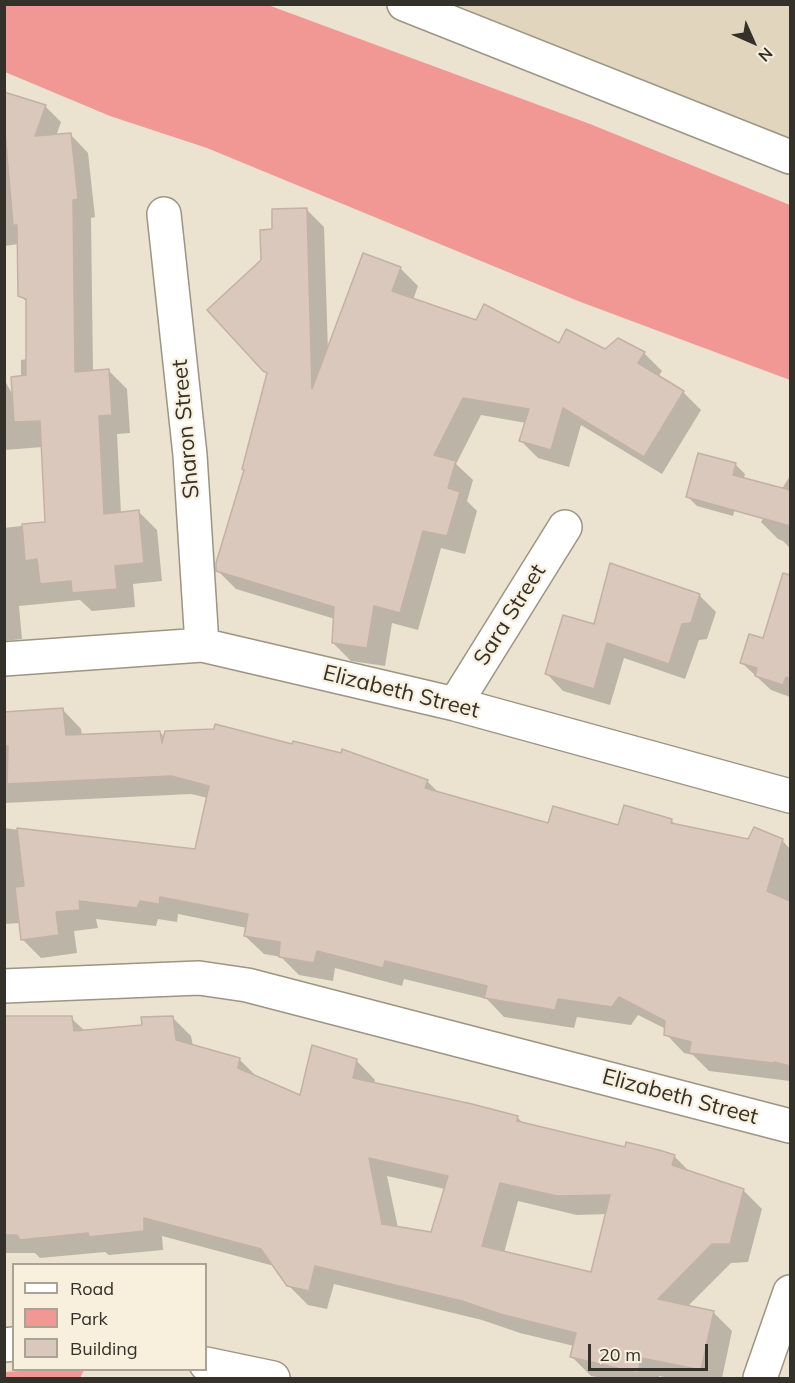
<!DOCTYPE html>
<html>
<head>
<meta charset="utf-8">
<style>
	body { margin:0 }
	#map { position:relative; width:795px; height:1383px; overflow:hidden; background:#ebe2d0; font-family:Mulish,sans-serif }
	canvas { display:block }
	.frame { position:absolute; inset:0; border:6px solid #34312a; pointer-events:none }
	.legend { position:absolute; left:12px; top:1263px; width:195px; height:108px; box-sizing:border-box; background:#f8efdd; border:2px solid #aaa395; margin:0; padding:8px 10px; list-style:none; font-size:18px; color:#34312a }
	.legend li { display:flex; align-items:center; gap:12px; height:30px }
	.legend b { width:30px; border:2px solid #aaa395 }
	.north { position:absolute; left:723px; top:12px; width:60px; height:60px; -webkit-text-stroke:4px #f8efdd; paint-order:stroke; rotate:135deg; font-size:16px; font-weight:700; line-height:24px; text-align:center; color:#34312a }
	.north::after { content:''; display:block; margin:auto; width:21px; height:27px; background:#34312a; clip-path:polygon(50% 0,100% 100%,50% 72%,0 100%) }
	.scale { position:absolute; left:588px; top:1344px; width:120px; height:27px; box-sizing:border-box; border:3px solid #34312a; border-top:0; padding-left:8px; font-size:18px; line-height:21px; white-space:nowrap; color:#34312a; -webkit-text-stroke:4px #f8efdd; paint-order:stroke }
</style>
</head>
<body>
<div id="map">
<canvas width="795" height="1383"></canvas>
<div class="frame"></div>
<ul class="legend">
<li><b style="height:8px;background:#fff"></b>Road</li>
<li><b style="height:16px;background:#f29894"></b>Park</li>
<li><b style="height:16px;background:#dac8bc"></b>Building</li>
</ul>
<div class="north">N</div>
<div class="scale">20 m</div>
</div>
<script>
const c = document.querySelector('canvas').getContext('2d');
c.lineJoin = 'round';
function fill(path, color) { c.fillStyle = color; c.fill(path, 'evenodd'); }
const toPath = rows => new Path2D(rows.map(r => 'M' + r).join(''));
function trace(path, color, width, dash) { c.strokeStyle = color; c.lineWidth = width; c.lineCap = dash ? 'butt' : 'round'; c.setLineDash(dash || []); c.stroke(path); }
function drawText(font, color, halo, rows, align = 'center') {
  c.font = font + ' Mulish,sans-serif'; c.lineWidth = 4.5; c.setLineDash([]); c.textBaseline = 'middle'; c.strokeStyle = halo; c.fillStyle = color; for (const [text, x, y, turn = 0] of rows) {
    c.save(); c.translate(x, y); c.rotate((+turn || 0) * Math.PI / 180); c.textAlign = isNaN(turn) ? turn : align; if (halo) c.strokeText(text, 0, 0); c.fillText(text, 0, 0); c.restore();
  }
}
fill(toPath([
	[393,5,790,5,790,166]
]), '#e1d6bd');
fill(toPath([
	[4,5,268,5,590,124,790,205,790,380,578,301,207,148,110,116,5,72],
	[35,1370,84,1370,80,1378,5,1378,5,1372]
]), '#f29894');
fill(toPath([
	[4,93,45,106,61,122,56,136,70,134,88,153,95,217,91,218,93,372,109,371,127,389,130,433,117,434,121,514,139,512,157,530,162,581,133,584,135,607,92,611,80,600,19,606,22,639,4,641,4,528,46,523,42,447,4,450,4,379,21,410,21,360,27,359,27,302,20,295,19,244,4,246,4,146,14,145,14,142,4,141],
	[306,209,324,227,328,351,400,268,418,286,413,300,476,322,559,345,605,351,644,353,662,371,658,377,683,392,701,410,662,474,581,425,569,467,538,458,520,440,526,423,481,415,456,464,473,480,467,501,477,511,465,554,441,548,418,630,392,623,385,666,351,661,333,643,335,619,236,589,218,571,245,470,268,375,209,310,263,260],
	[736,465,745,474,733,516,697,506,688,497],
	[790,476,790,548,783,541,778,539,761,522],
	[611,565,700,596,716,612,707,639,699,640,685,679,624,658,610,705,563,691,547,674,595,626],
	[770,620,790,626,790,697,771,690,742,663,764,640],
	[63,710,81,729,82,736,160,732,165,738,427,781,440,794,549,825,619,826,671,820,676,825,749,841,782,840,790,849,790,1081,709,1071,693,1055,684,1053,666,1034,666,1029,638,1015,631,1025,577,1017,574,1028,504,1017,487,999,404,979,402,986,335,968,333,981,299,975,281,957,264,954,245,936,247,928,178,914,177,922,158,919,156,926,96,919,98,928,74,931,77,953,41,958,22,939,20,923,4,924,4,828,196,851,208,798,191,794,4,803,4,714],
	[172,1017,191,1036,193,1046,239,1059,259,1079,301,1098,356,1060,375,1080,374,1084,517,1117,524,1124,626,1149,674,1156,691,1173,743,1190,762,1209,748,1262,731,1263,687,1307,713,1312,732,1331,722,1378,670,1378,659,1376,659,1378,604,1378,591,1376,572,1357,574,1346,520,1333,482,1320,334,1284,327,1309,308,1305,288,1285,274,1266,162,1236,163,1250,109,1255,105,1252,40,1258,35,1253,4,1253,4,1027,71,1018,85,1031,144,1027],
	[387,1176,445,1189,432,1234,398,1228],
	[518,1201,577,1215,607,1214,592,1274,504,1253]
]), '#0003');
const building = toPath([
	[4,92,46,105,35,136,71,133,78,199,73,200,75,372,109,369,112,415,99,416,104,514,139,510,144,563,115,566,117,589,72,593,71,581,40,584,37,559,25,561,22,524,45,522,40,421,14,422,11,377,26,375,26,299,18,296,17,225,13,225,4,120,4,92],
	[307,208,312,389,363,253,401,267,392,291,476,320,484,304,559,343,566,329,605,349,618,338,645,352,638,363,684,391,644,457,563,408,551,450,519,441,529,409,463,398,434,455,456,461,448,488,460,492,447,536,423,531,400,613,374,606,367,648,332,643,334,607,216,571,216,563,244,470,242,469,267,373,263,371,207,310,261,260,260,230,272,229,272,209,307,208],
	[698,453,736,463,733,475,790,490,790,526,686,497,698,453],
	[610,563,700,594,691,623,682,624,669,664,607,643,594,689,545,674,563,615,594,624,610,563],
	[783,573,790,575,790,679,786,677,783,685,755,676,757,668,740,663,749,634,763,638,783,573],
	[63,708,66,735,160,731,162,743,165,731,214,729,215,724,292,744,293,741,341,753,342,749,428,780,425,788,548,823,553,806,618,825,624,805,672,819,671,823,748,839,754,827,783,839,767,891,790,901,790,1066,774,1062,773,1063,689,1053,691,1042,664,1035,665,1021,619,997,612,1007,558,999,555,1010,484,998,487,986,385,961,383,968,317,951,314,963,279,957,280,942,244,936,248,914,160,897,159,904,140,901,137,908,79,901,80,910,56,912,59,935,21,940,15,887,24,886,17,828,195,849,209,786,171,776,7,784,8,746,4,746,4,712,63,708],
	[4,1016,72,1016,74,1031,142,1025,141,1017,173,1016,176,1040,240,1058,238,1068,300,1095,312,1045,357,1059,353,1078,472,1104,518,1116,517,1121,625,1147,626,1142,659,1150,675,1155,672,1165,744,1189,730,1244,712,1244,658,1299,714,1311,701,1370,641,1358,638,1373,570,1357,576,1333,500,1314,462,1301,315,1266,309,1291,287,1286,261,1249,144,1218,144,1231,89,1237,88,1233,20,1240,17,1235,4,1235,4,1016],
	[369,1158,448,1176,431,1232,382,1224,369,1158],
	[500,1183,557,1196,610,1195,591,1272,482,1246,500,1183]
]);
fill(building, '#dac8bc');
trace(building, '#c3b1a6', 1.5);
const minor = toPath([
	[164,214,190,455,202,645],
	[4,659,202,645,455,704,790,796],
	[455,704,565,527],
	[4,986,199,978,247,985,790,1126],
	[4,1345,14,1344],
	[206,1364,273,1378],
	[760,1378,790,1292]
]);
const major = toPath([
	[404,4,790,157]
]);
trace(minor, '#9d9584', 36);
trace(major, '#9d9584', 36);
trace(minor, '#fff', 33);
trace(major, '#fff', 33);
drawText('22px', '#34312a', '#f8efdd', [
	["Sharon Street",186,429,-95],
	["Sara Street",510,615,-58],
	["Elizabeth Street",401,692,14],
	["Elizabeth Street",680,1097,15]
]);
</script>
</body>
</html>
